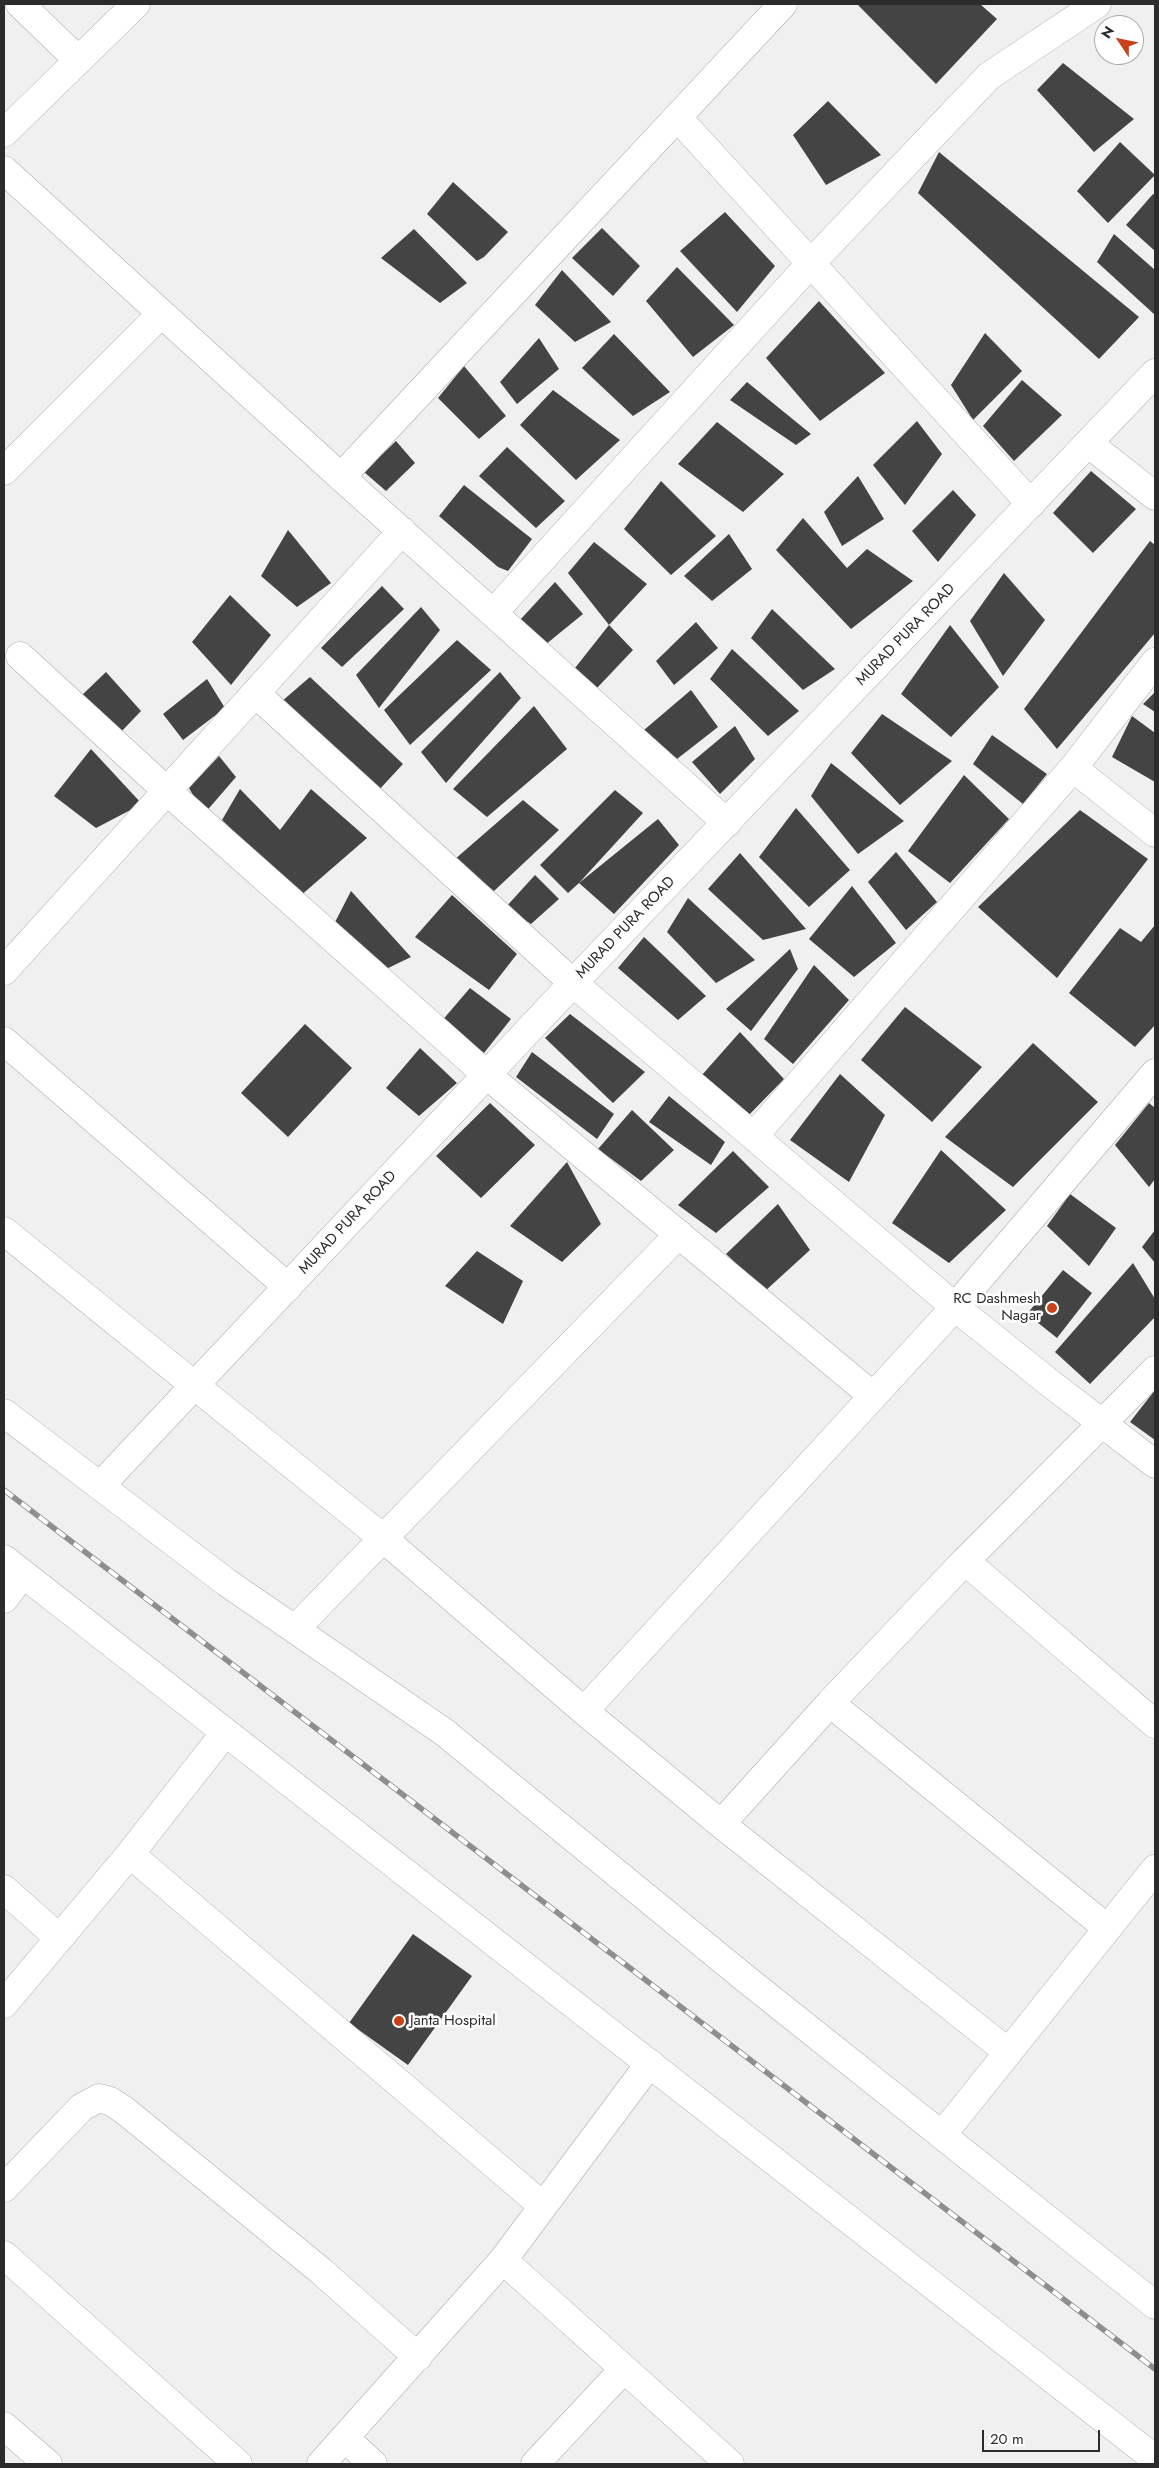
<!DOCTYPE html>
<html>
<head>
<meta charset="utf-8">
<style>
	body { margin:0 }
	#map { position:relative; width:1159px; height:2468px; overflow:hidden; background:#f0f0f1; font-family:Jost,sans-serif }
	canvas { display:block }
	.frame { position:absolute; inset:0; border:5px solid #2b2b2b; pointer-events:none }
	.north { position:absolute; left:1094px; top:15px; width:50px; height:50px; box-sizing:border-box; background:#fff; border:1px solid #aaa; border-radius:50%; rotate:304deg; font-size:14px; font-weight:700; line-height:20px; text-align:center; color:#2b2b2b }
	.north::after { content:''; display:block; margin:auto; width:18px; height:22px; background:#c94019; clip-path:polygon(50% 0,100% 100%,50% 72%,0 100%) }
	.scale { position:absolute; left:982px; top:2430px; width:118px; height:22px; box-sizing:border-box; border:2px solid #2b2b2b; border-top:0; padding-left:6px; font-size:15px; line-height:18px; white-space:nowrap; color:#2b2b2b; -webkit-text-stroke:4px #fff; paint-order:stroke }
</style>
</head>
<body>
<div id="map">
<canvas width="1159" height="2468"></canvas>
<div class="frame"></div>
<div class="north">N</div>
<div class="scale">20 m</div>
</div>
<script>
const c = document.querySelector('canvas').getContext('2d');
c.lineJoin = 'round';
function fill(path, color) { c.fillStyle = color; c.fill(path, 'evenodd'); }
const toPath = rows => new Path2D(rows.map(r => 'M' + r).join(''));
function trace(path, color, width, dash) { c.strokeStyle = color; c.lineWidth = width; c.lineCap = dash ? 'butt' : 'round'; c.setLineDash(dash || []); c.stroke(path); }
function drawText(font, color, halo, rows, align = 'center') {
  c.font = font + ' Jost,sans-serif'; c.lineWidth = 5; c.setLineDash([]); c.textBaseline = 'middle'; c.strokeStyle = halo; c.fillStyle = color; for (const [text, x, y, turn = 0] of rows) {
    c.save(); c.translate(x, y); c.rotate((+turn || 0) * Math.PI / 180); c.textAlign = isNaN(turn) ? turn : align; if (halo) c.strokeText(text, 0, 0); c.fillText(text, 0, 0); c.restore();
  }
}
fill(toPath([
	[857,4,980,4,997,19,936,84],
	[1063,63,1134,119,1094,152,1037,90],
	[828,101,881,155,826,185,793,135],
	[1120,142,1155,175,1108,223,1077,191],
	[939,152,1139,317,1099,359,918,193],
	[453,182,508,232,484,257,477,261,427,214],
	[1153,194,1155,195,1155,251,1126,225],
	[725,212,775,266,737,312,680,251],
	[602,228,640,266,613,296,572,258],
	[414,229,467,283,440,303,381,258],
	[1114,234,1155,270,1155,315,1097,262],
	[677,267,734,325,693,357,646,301],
	[562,270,611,322,575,342,535,305],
	[819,301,885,373,820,421,766,358],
	[985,333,1022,371,973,420,951,385],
	[614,334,670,392,633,416,582,368],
	[539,338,559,369,517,404,500,382],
	[464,366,506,416,479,439,438,398],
	[1022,380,1062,415,1014,461,983,426],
	[747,382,811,434,796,445,730,400],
	[553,390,620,440,576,480,520,425],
	[917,421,942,454,905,505,873,465],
	[717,422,784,474,743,512,678,464],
	[396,441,415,463,386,491,364,472],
	[507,447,565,501,536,528,479,476],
	[1091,471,1136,509,1093,553,1053,513],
	[858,476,884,519,842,546,824,512],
	[661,481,716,536,671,575,624,529],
	[464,485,532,539,508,571,498,567,439,516],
	[953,490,976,515,938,562,912,531],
	[803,518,847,568,867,549,913,581,851,629,776,550],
	[288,530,331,583,297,607,261,576],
	[729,534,752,569,712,601,684,576],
	[1150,541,1155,545,1155,633,1057,749,1024,709],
	[594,542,647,584,609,625,568,573],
	[1004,573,1045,620,1003,676,970,621],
	[555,582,583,614,545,645,520,620],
	[382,586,404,609,342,667,321,648],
	[230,595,271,635,231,685,192,642],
	[421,607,440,630,379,708,356,675],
	[772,609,835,669,803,690,751,638],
	[696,622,718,648,674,685,656,661],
	[609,625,633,650,597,688,575,668],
	[950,625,999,687,951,737,901,694],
	[457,640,491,670,410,745,384,710],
	[732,649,799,711,768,736,710,679],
	[106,672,141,711,121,732,80,697],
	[500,672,521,698,446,783,421,752],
	[310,677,403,764,377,792,281,702],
	[207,679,225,708,183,740,163,714],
	[691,690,718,727,677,759,644,730],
	[1155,692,1155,712,1143,704],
	[534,706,567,749,487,817,453,789],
	[882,714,952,761,900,805,851,753],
	[1132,716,1155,733,1155,782,1112,757],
	[735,726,755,759,720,794,692,762],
	[992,735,1047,774,1023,804,973,764],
	[91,749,142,804,96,828,54,796],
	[219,756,236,777,204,814,189,788],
	[831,763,904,821,858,854,811,796],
	[964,775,1009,819,950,883,908,851],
	[240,789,280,830,311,789,367,838,299,897,222,820],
	[615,790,643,813,579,883,658,819,679,845,614,914,579,883,568,893,540,865],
	[523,800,559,830,494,891,454,860],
	[796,808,850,870,809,907,759,857],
	[1080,810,1148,859,1057,978,978,907],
	[896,852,937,902,906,930,868,882],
	[740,853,806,929,763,940,708,889],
	[535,875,559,899,531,924,505,908],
	[852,886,896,943,854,977,809,939],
	[351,891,411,957,382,971,332,928],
	[452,895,517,954,489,990,415,937],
	[688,898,755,960,716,983,667,932],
	[1155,925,1155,1025,1135,1047,1069,993,1120,928,1141,942],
	[644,937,706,996,678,1020,618,968],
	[790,949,798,969,751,1031,726,1009],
	[814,965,849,1000,793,1064,764,1039],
	[470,988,511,1019,484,1053,440,1023],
	[905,1007,982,1067,932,1122,861,1060],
	[570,1014,645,1072,613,1103,545,1038],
	[305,1024,352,1068,288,1137,241,1093],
	[740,1032,784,1079,746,1118,702,1075],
	[1033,1043,1098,1102,1013,1187,945,1137],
	[420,1048,457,1083,419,1116,386,1088],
	[532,1052,614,1114,597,1139,516,1077],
	[840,1074,885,1115,849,1182,790,1140],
	[669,1096,725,1142,711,1165,649,1122],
	[490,1103,535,1145,481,1198,436,1156],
	[1149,1103,1155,1108,1155,1179,1149,1187,1115,1145],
	[632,1110,674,1150,641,1181,598,1149],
	[941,1150,1006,1210,949,1263,892,1223],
	[733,1151,769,1187,716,1233,678,1205],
	[567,1162,601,1224,562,1262,510,1226],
	[1070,1194,1116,1228,1089,1266,1047,1226],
	[778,1204,810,1250,764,1292,761,1287,726,1254],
	[1155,1230,1155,1263,1142,1247],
	[477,1251,523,1281,503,1324,445,1286],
	[1133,1263,1155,1299,1155,1317,1090,1384,1055,1352],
	[1063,1270,1092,1293,1057,1338,1027,1314],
	[1155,1390,1155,1440,1130,1422],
	[413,1934,472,1976,408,2065,349,2023]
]), '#444');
const minor = toPath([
	[20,4,78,60],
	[678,118,1031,504],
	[4,133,136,4],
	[4,170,341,477,727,823],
	[1089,444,1155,496],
	[4,471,161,314],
	[341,477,783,4],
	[493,613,811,263,989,76,1097,4],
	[20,656,167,791,487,1075,873,1396],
	[255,693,573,983,955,1307,1046,1380,1155,1464],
	[1073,768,1155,833],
	[4,971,402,531],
	[4,1041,288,1287],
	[754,1136,1073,768,1155,662],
	[4,1231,384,1539,584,1711,721,1824,1008,2052],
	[4,1413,100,1486],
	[4,1559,1155,2459],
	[965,1561,1155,1724],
	[4,1599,23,1574],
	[295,1629,679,1234],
	[830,1703,1107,1928],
	[584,1711,955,1307,1155,1073],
	[721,1824,830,1703,965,1561,1155,1370],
	[130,1854,543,2206],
	[4,1889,59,1938],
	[4,2004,130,1854,224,1734],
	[942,2135,1155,1869],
	[4,2188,82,2107,99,2098,110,2101,124,2110,321,2271,418,2357],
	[4,2255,238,2464],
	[503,2260,650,2063],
	[4,2426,48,2464],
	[345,2438,373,2464],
	[321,2464,503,2260,730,2464],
	[535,2464,623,2370]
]);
const tertiary = toPath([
	[1155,373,573,983,100,1486,226,1582,444,1732,746,1979,1155,2305]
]);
trace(minor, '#abacad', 29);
trace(tertiary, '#abacad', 29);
trace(minor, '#fff', 28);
trace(tertiary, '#fff', 28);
const rail = toPath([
	[4,1490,1155,2369]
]);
trace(rail, '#8e8e8e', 5.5);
trace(rail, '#fff', 4, [11]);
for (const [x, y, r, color] of [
	[1052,1308,6,"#c94019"],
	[399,2021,6,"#c94019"]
]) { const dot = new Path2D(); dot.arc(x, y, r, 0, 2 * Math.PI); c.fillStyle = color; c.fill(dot); trace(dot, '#fff', 2); }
drawText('15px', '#2b2b2b', '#fff', [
	["MURAD PURA ROAD",906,635,-46],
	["MURAD PURA ROAD",626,928,-46],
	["MURAD PURA ROAD",348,1223,-47]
]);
drawText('15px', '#2b2b2b', '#fff', [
	["RC Dashmesh",1041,1299],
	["Nagar",1041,1316],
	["Janta Hospital",410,2021,"left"]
], 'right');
</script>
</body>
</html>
